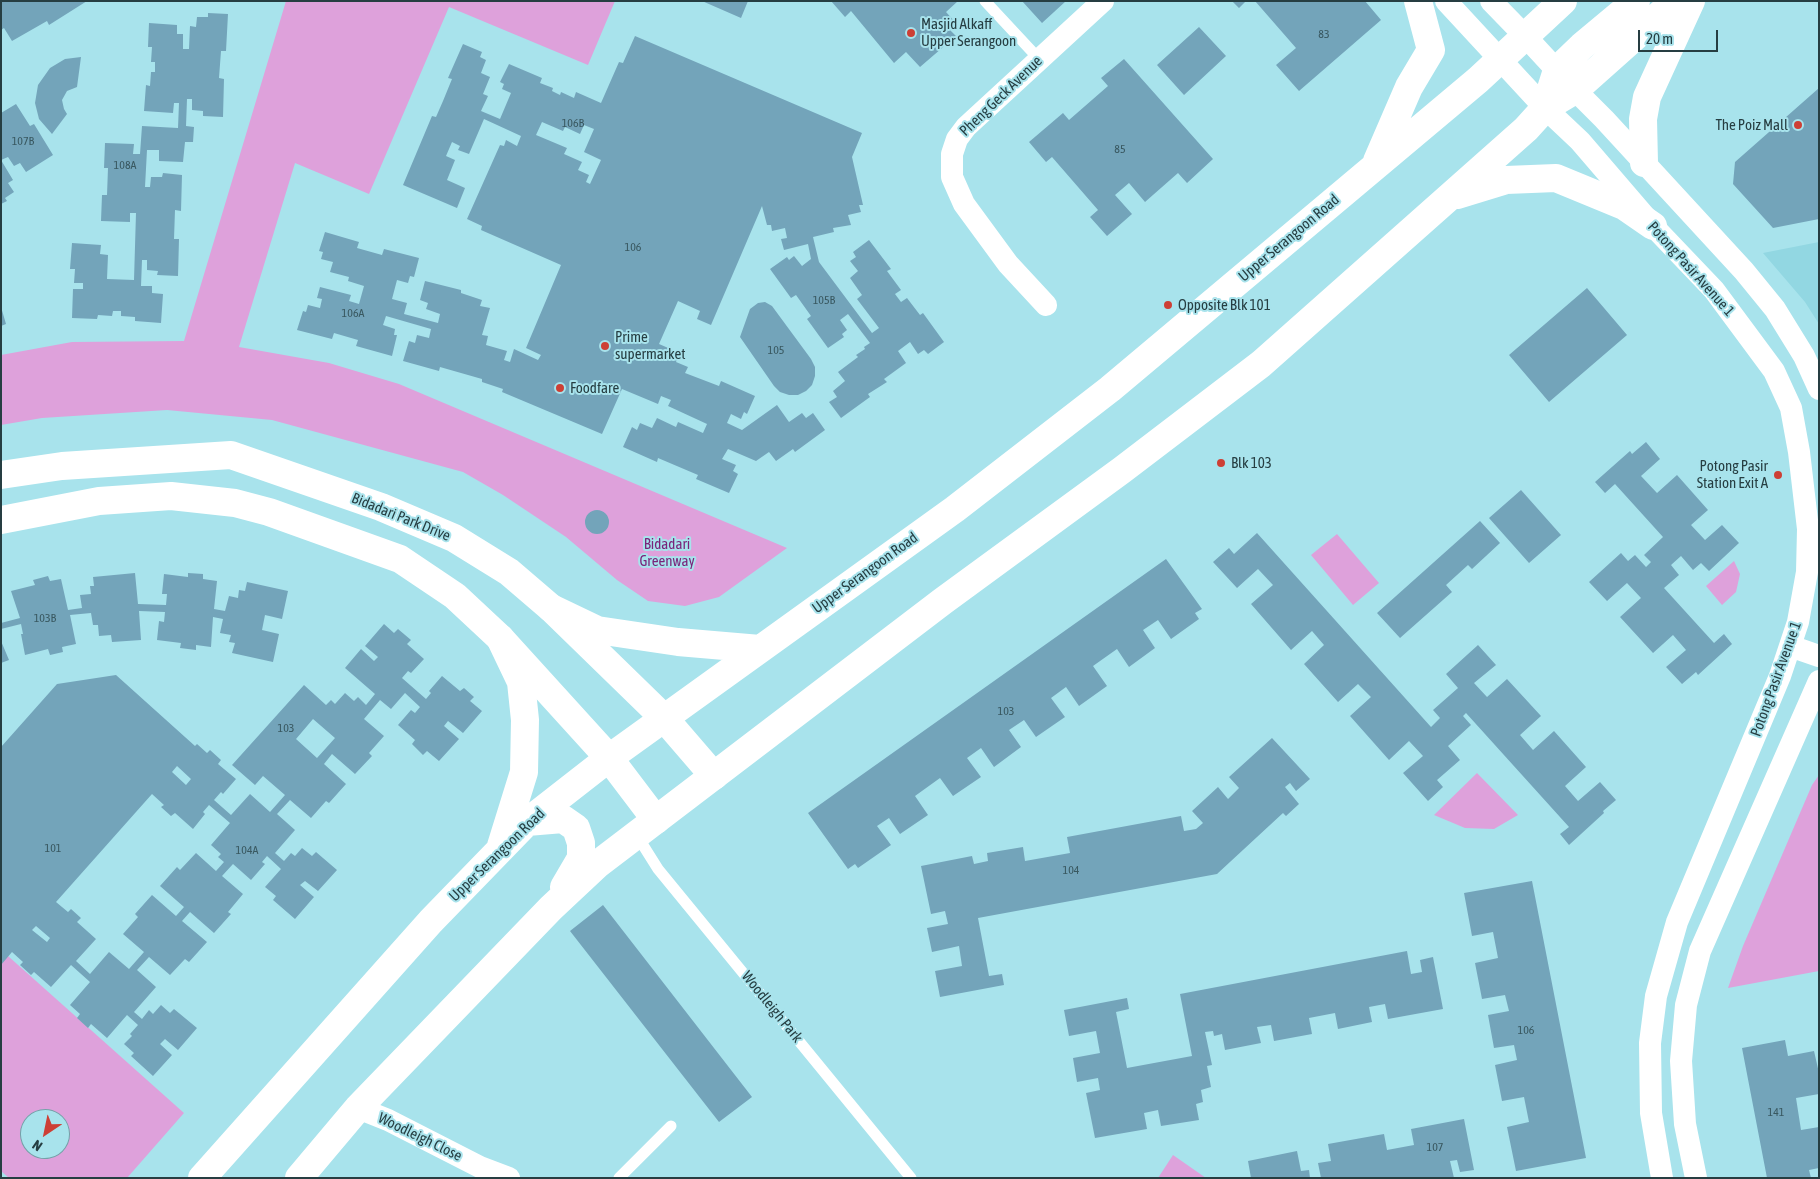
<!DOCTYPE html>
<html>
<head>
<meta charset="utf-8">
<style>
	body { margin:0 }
	#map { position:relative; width:1820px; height:1179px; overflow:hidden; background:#a8e3ec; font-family:"Asap Condensed",sans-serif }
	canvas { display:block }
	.frame { position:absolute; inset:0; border:2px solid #263e42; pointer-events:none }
	.north { position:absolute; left:20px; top:1109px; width:50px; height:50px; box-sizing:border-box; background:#a8e3ec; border:1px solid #74a1a8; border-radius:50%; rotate:214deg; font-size:14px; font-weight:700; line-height:20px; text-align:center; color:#263e42 }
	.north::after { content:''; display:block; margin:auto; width:18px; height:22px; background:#cd3f35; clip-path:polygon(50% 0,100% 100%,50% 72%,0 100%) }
	.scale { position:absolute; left:1638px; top:30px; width:80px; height:22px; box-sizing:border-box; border:2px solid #263e42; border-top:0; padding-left:6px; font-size:15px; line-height:18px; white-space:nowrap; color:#263e42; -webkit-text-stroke:4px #a8e3ec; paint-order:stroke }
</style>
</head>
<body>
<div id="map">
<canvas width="1820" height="1179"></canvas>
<div class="frame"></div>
<div class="north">N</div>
<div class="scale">20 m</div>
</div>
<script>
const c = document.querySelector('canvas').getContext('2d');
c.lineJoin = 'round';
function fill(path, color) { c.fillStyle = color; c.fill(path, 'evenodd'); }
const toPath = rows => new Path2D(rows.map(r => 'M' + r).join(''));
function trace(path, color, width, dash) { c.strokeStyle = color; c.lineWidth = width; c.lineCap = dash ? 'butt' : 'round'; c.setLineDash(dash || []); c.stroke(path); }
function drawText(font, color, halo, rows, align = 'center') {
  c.font = font + ' "Asap Condensed",sans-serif'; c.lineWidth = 4; c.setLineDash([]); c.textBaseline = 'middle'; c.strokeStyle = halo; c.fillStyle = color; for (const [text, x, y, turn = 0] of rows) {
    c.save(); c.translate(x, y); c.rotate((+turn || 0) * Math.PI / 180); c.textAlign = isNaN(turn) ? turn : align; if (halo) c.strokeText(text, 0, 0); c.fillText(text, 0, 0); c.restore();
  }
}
fill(toPath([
	[1819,242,1819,324,1805,302,1763,253]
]), '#92d7e2');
fill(toPath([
	[286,1,615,1,588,65,449,7,369,194,295,163,239,347,329,363,399,384,787,548,719,597,685,606,648,601,617,580,566,537,503,495,463,472,272,420,167,410,42,418,1,425,1,355,72,342,184,341],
	[1337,534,1379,583,1353,605,1311,555],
	[1734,561,1740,574,1736,592,1722,605,1706,586],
	[1477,773,1518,815,1494,829,1465,828,1434,815],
	[1819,775,1819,971,1728,988,1743,946,1812,785],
	[8,956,184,1113,127,1178,9,1178,1,1171,1,963],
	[30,1119,60,1119,60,1149,30,1149],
	[1173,1155,1206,1178,1158,1178]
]), '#dea1db');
fill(toPath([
	[1,1,87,1,49,25,47,21,12,41,4,28,1,30],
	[702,1,748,1,741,18],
	[831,1,958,1,946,12,956,23,950,30,956,36,920,67,906,52,894,63,851,11,845,17],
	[1022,1,1066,1,1042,23],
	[1232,1,1246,1,1239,8],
	[1255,1,1365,1,1381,20,1299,91,1276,65,1296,48],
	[208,13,228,14,226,51,221,51,219,78,224,79,223,117,203,116,203,111,192,110,192,99,187,99,186,126,194,127,193,142,185,142,183,162,159,161,159,150,147,150,145,187,150,187,151,177,162,177,163,173,182,175,181,211,175,210,174,239,179,239,178,276,157,275,158,271,147,270,147,260,142,260,141,286,152,286,152,293,163,294,161,323,135,321,135,317,121,316,121,311,113,311,112,316,98,315,97,319,72,318,73,289,83,289,83,283,74,283,75,269,70,269,72,243,101,245,100,254,108,255,107,279,134,280,136,213,130,213,130,222,101,221,102,195,107,195,108,168,104,168,105,143,134,144,133,154,140,154,142,126,178,128,179,103,174,103,173,113,144,111,146,85,150,86,151,72,155,72,155,62,151,62,152,47,148,47,149,23,177,25,177,34,183,34,183,49,189,49,190,26,196,27,197,17,208,17],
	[1199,27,1226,56,1184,95,1157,65],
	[635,36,862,133,852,157,863,205,859,205,861,212,848,215,851,225,833,228,834,232,813,237,819,262,872,333,879,328,857,299,862,295,850,278,858,271,850,261,856,257,853,252,869,240,891,269,887,271,901,290,895,294,901,302,907,298,920,315,923,313,944,342,928,354,924,350,918,354,910,342,898,351,906,363,884,379,887,382,868,394,870,397,841,418,829,402,837,397,833,391,845,381,838,372,858,357,856,355,865,349,864,347,870,343,848,314,840,320,847,330,842,334,844,337,828,348,807,319,811,316,796,295,791,298,770,269,787,257,789,260,794,256,802,266,811,259,808,244,784,250,781,239,787,238,785,228,772,231,771,225,767,225,762,206,711,325,697,319,700,311,678,301,659,344,680,353,676,362,688,367,685,373,719,386,721,381,755,396,747,414,744,412,741,419,731,414,727,423,742,430,777,405,789,422,802,413,806,418,813,413,825,430,795,452,793,449,776,461,769,452,756,461,728,449,722,459,736,465,733,471,738,474,729,493,696,479,698,475,658,458,657,462,623,447,632,427,637,430,640,423,652,428,657,418,676,427,678,422,703,433,707,424,668,406,671,400,661,396,658,404,622,389,602,434,502,392,503,389,482,382,482,379,440,367,439,371,403,361,409,341,415,343,417,335,429,338,431,329,386,316,383,325,395,329,394,335,397,335,392,356,356,346,358,340,334,333,332,339,297,330,303,311,306,312,308,305,320,308,322,299,317,298,320,287,351,295,349,301,359,304,364,286,348,281,349,277,330,272,333,262,321,259,323,252,319,251,325,232,359,242,357,248,382,255,384,249,419,258,414,277,410,276,408,283,397,280,392,299,407,303,404,314,438,323,440,314,426,309,428,303,420,300,425,281,461,290,461,293,482,300,480,306,490,308,482,335,488,336,486,345,507,351,504,360,510,362,514,349,538,360,541,355,526,348,561,265,481,230,482,226,467,219,500,145,504,146,506,140,517,146,521,136,484,119,469,154,458,150,460,146,452,142,446,156,455,160,447,180,465,188,457,208,403,185,432,116,436,117,443,101,452,79,448,78,463,44,482,52,480,57,486,60,481,73,490,77,483,94,488,96,481,111,500,119,511,93,502,89,504,84,500,82,509,64,542,78,540,83,553,88,552,91,560,95,561,92,574,98,576,92,601,103,619,62,623,63],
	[542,122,563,131,565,127,580,134,584,125,594,129,584,152,601,160,590,184,586,182,589,175,578,170,582,162,564,154,567,148,536,135],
	[81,57,77,87,67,91,62,100,64,109,67,114,52,134,39,119,35,103,38,85,50,68,65,59],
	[1124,59,1213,159,1187,183,1178,173,1145,202,1129,183,1115,195,1132,214,1107,236,1090,217,1098,210,1052,157,1046,162,1029,142,1063,113,1069,120,1108,86,1101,78],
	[1819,88,1819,219,1773,228,1733,184,1735,162],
	[16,104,30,126,34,124,53,155,26,172,20,163,14,166,8,157,1,160,13,180,8,183,14,192,5,198,7,201,1,204,1,113],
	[1587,288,1627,335,1549,402,1509,355],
	[765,302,772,306,811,359,815,367,815,376,812,385,806,391,798,395,789,395,780,392,774,386,740,337,750,309,758,303],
	[1,307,6,324,1,326],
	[1646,442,1660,459,1641,476,1657,493,1677,475,1708,510,1691,525,1705,540,1722,525,1739,543,1709,571,1701,563,1693,570,1681,556,1671,565,1679,575,1664,588,1714,643,1724,634,1732,644,1698,675,1696,672,1682,684,1666,667,1686,650,1673,635,1653,653,1620,617,1641,598,1627,583,1607,601,1589,582,1621,553,1628,561,1635,555,1646,567,1651,562,1644,555,1663,537,1615,484,1605,493,1595,482,1630,451,1632,454],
	[1521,490,1561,535,1529,563,1489,518],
	'585 522a12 12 0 1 1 24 0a12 12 0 1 1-24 0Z',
	[1480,521,1500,543,1472,569,1468,565,1446,585,1452,592,1400,638,1377,613],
	[1257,533,1431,727,1440,718,1433,710,1458,688,1446,674,1478,645,1496,665,1474,683,1487,697,1507,679,1541,716,1520,735,1533,750,1554,731,1586,767,1565,786,1578,801,1600,782,1616,800,1603,811,1604,813,1569,845,1560,834,1569,827,1466,713,1463,716,1471,725,1448,746,1460,760,1437,780,1443,787,1428,801,1403,773,1423,756,1409,741,1389,760,1350,716,1371,697,1358,684,1338,702,1304,664,1324,645,1312,631,1291,650,1251,604,1273,585,1258,569,1237,588,1213,562,1229,548,1234,554],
	[1166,559,1202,609,1195,613,1199,619,1171,639,1158,620,1143,630,1155,648,1129,667,1117,649,1093,666,1107,686,1079,706,1066,687,1051,698,1065,717,1036,737,1024,720,1009,730,1021,747,994,767,981,748,967,758,981,777,953,796,940,778,915,796,928,815,900,834,889,818,877,826,891,845,858,868,855,864,848,869,808,813],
	[135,573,138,604,166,605,167,594,162,594,164,574,188,577,188,573,203,574,203,579,217,581,214,609,225,611,229,596,238,598,239,590,245,591,247,582,288,591,282,619,265,615,262,630,279,634,273,662,232,653,235,643,229,642,231,635,220,633,223,619,213,617,211,647,196,645,196,650,180,648,181,643,157,640,159,621,164,622,165,612,139,611,141,640,112,642,111,635,99,636,98,625,93,625,91,613,70,615,76,644,62,647,63,652,50,655,48,649,25,655,21,634,23,634,21,624,1,629,1,623,20,618,11,591,35,585,33,580,48,576,50,581,61,579,68,610,82,608,80,595,91,594,90,586,94,586,93,577],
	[384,624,394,633,398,629,411,640,407,644,424,659,411,673,408,671,402,678,426,699,431,693,429,691,442,676,460,691,464,688,474,697,470,701,482,711,463,733,448,721,444,726,459,739,439,761,427,751,423,755,412,744,415,740,398,725,411,710,415,713,420,707,405,693,391,709,380,700,364,719,384,736,369,753,372,756,355,774,332,754,324,764,346,784,329,803,326,801,311,818,290,800,277,814,295,830,275,853,284,861,291,853,295,856,302,848,312,856,316,852,337,870,318,891,305,881,300,885,314,897,295,919,273,900,276,896,265,887,281,869,267,856,262,862,265,864,251,880,233,864,222,876,243,894,228,912,231,914,214,933,190,912,182,921,207,942,189,962,185,959,170,975,149,957,137,970,156,987,134,1012,142,1019,149,1010,153,1014,161,1005,170,1013,174,1009,197,1028,178,1050,165,1039,160,1044,172,1055,153,1076,131,1056,134,1053,124,1044,132,1036,130,1034,138,1025,127,1015,107,1038,91,1024,88,1028,77,1018,80,1014,70,1005,90,982,71,965,51,987,34,972,31,975,20,965,23,962,12,952,1,965,1,747,57,684,116,675,195,746,197,744,207,753,210,750,221,760,218,764,236,779,223,794,221,792,214,800,231,815,250,794,270,812,285,795,263,776,255,785,232,765,304,685,326,705,331,700,335,704,345,693,354,701,358,697,366,705,375,694,345,668,361,649,374,661,378,657,365,646],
	[313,719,335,738,317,758,296,739],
	[177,766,191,779,186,785,172,772],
	[152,794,164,805,161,807,171,816,175,813,193,829,205,814,203,812,209,805,230,823,211,845,221,854,218,857,224,862,216,871,196,853,180,870,177,867,160,886,184,907,176,916,152,895,135,914,138,917,123,934,144,952,129,969,109,952,90,974,76,961,96,939,77,922,81,918,71,909,68,912,56,902],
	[36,926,50,938,47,942,32,930],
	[1,641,9,660,1,663],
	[1272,738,1310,779,1296,791,1290,783,1285,787,1299,804,1286,816,1283,813,1217,874,978,918,989,976,1002,974,1004,985,940,997,935,971,962,966,959,946,932,952,927,928,948,924,945,911,931,914,921,866,972,856,974,864,988,861,987,853,1023,847,1025,861,1070,853,1067,837,1181,816,1184,831,1196,829,1203,823,1192,811,1218,787,1228,799,1239,788,1229,777],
	[1532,881,1586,1158,1516,1171,1507,1127,1529,1122,1524,1097,1502,1101,1495,1065,1517,1060,1514,1045,1494,1048,1488,1015,1509,1011,1505,995,1482,999,1475,963,1498,958,1493,932,1472,936,1464,893],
	[603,905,752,1097,719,1122,570,931],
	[1407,951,1411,974,1422,972,1420,960,1433,957,1443,1009,1388,1019,1385,1004,1369,1007,1372,1022,1338,1029,1335,1013,1309,1018,1312,1034,1274,1041,1271,1025,1257,1027,1261,1043,1225,1050,1222,1034,1214,1036,1213,1031,1205,1032,1212,1065,1207,1066,1211,1087,1201,1090,1203,1102,1196,1104,1199,1120,1161,1126,1158,1110,1144,1113,1147,1129,1095,1138,1086,1093,1100,1090,1098,1078,1077,1082,1073,1058,1100,1053,1096,1031,1069,1036,1064,1010,1127,998,1129,1009,1116,1012,1127,1068,1192,1056,1180,994],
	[1785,1040,1788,1056,1814,1051,1819,1073,1819,1094,1796,1098,1801,1130,1819,1127,1819,1168,1809,1170,1811,1178,1767,1178,1742,1048],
	[1464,1119,1474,1170,1460,1172,1457,1160,1450,1161,1454,1178,1321,1178,1318,1163,1331,1161,1328,1144,1384,1134,1387,1150,1414,1145,1411,1129],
	[1297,1151,1301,1171,1309,1170,1310,1178,1251,1178,1248,1161]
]), '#73a4ba');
trace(toPath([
	[985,1,1039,59],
	[636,834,658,869,911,1178],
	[619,1178,671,1126]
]), '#fff', 11);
trace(toPath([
	[1446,1,1545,108,1580,141,1653,226,1714,290,1774,371,1791,408,1799,452,1808,529,1807,572,1798,622,1780,676,1677,922,1656,996,1650,1043,1651,1113,1662,1178],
	[1491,1,1526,37,1575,90,1604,119,1744,271,1775,309,1804,356,1819,389],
	[1046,305,1008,264,964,204,952,177,952,154,957,139,966,127,1103,1],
	[1790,646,1819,656],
	[358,1108,388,1120,480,1167,509,1178],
	[1696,1178,1685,1124,1681,1061,1686,1005,1700,951,1819,681]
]), '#fff', 22);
trace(toPath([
	[1,475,62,466,231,455,381,507,454,538,509,572,551,608,664,718,714,776],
	[1,520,99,501,171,496,235,503,269,512,400,559,455,596,500,638,609,758,656,820]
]), '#fff', 28);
trace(toPath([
	[1545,108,1575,90,1675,1],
	[1377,161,1409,87,1431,50,1418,1],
	[1644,163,1643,119,1647,97,1691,1],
	[1457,195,1506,180,1556,178,1624,206,1653,226],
	[551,608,597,630,678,642,760,649],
	[500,638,521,682,525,720,524,772,501,846],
	[527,822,563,819,576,828,581,843,581,858,564,887],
	[202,1178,431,921,527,822,609,758,955,509,1110,389,1478,80,1563,1],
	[299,1178,358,1108,551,908,598,864,943,601,1122,470,1261,364,1526,129,1545,108,1557,70,1582,46,1636,1]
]), '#fff', 28);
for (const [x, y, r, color] of [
	[911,33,5,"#cd3f35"],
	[1798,125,5,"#cd3f35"],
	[1168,305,5,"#cd3f35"],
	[605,346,5,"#cd3f35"],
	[560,388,5,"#cd3f35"],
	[1221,463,5,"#cd3f35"],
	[1778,475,5,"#cd3f35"]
]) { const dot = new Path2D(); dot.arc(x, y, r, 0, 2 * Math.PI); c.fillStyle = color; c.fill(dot); trace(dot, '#a8e3ec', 2); }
drawText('12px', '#395860', null, [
	["83",1324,34],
	["106B",573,123],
	["107B",23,141],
	["85",1120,149],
	["108A",125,165],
	["106",633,247],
	["105B",824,300],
	["106A",353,313],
	["105",776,350],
	["103B",45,618],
	["103",1006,711],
	["103",286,728],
	["101",53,848],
	["104A",247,850],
	["104",1071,870],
	["106",1526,1030],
	["141",1776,1112],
	["107",1435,1147]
]);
drawText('15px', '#263e42', '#a8e3ec', [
	["Masjid Alkaff",921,24],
	["Upper Serangoon",921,41],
	["The Poiz Mall",1788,125,"right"],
	["Opposite Blk 101",1178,305],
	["Prime",615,337],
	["supermarket",615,354],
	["Foodfare",570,388],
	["Blk 103",1231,463],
	["Potong Pasir",1768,466,"right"],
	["Station Exit A",1768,483,"right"]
], 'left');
drawText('15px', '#263e42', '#a8e3ec', [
	["Pheng Geck Avenue",1001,96,-44],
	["Upper Serangoon Road",1289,238,-40],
	["Potong Pasir Avenue 1",1691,269,48],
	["Bidadari Park Drive",401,517,22],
	["Upper Serangoon Road",865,573,-36],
	["Potong Pasir Avenue 1",1776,679,-70],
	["Upper Serangoon Road",497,855,-44],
	["Woodleigh Park",772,1007,51],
	["Woodleigh Close",420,1137,26]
]);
drawText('15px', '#7a247a', '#a8e3ec', [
	["Bidadari",667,544],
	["Greenway",667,561]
]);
</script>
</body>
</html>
